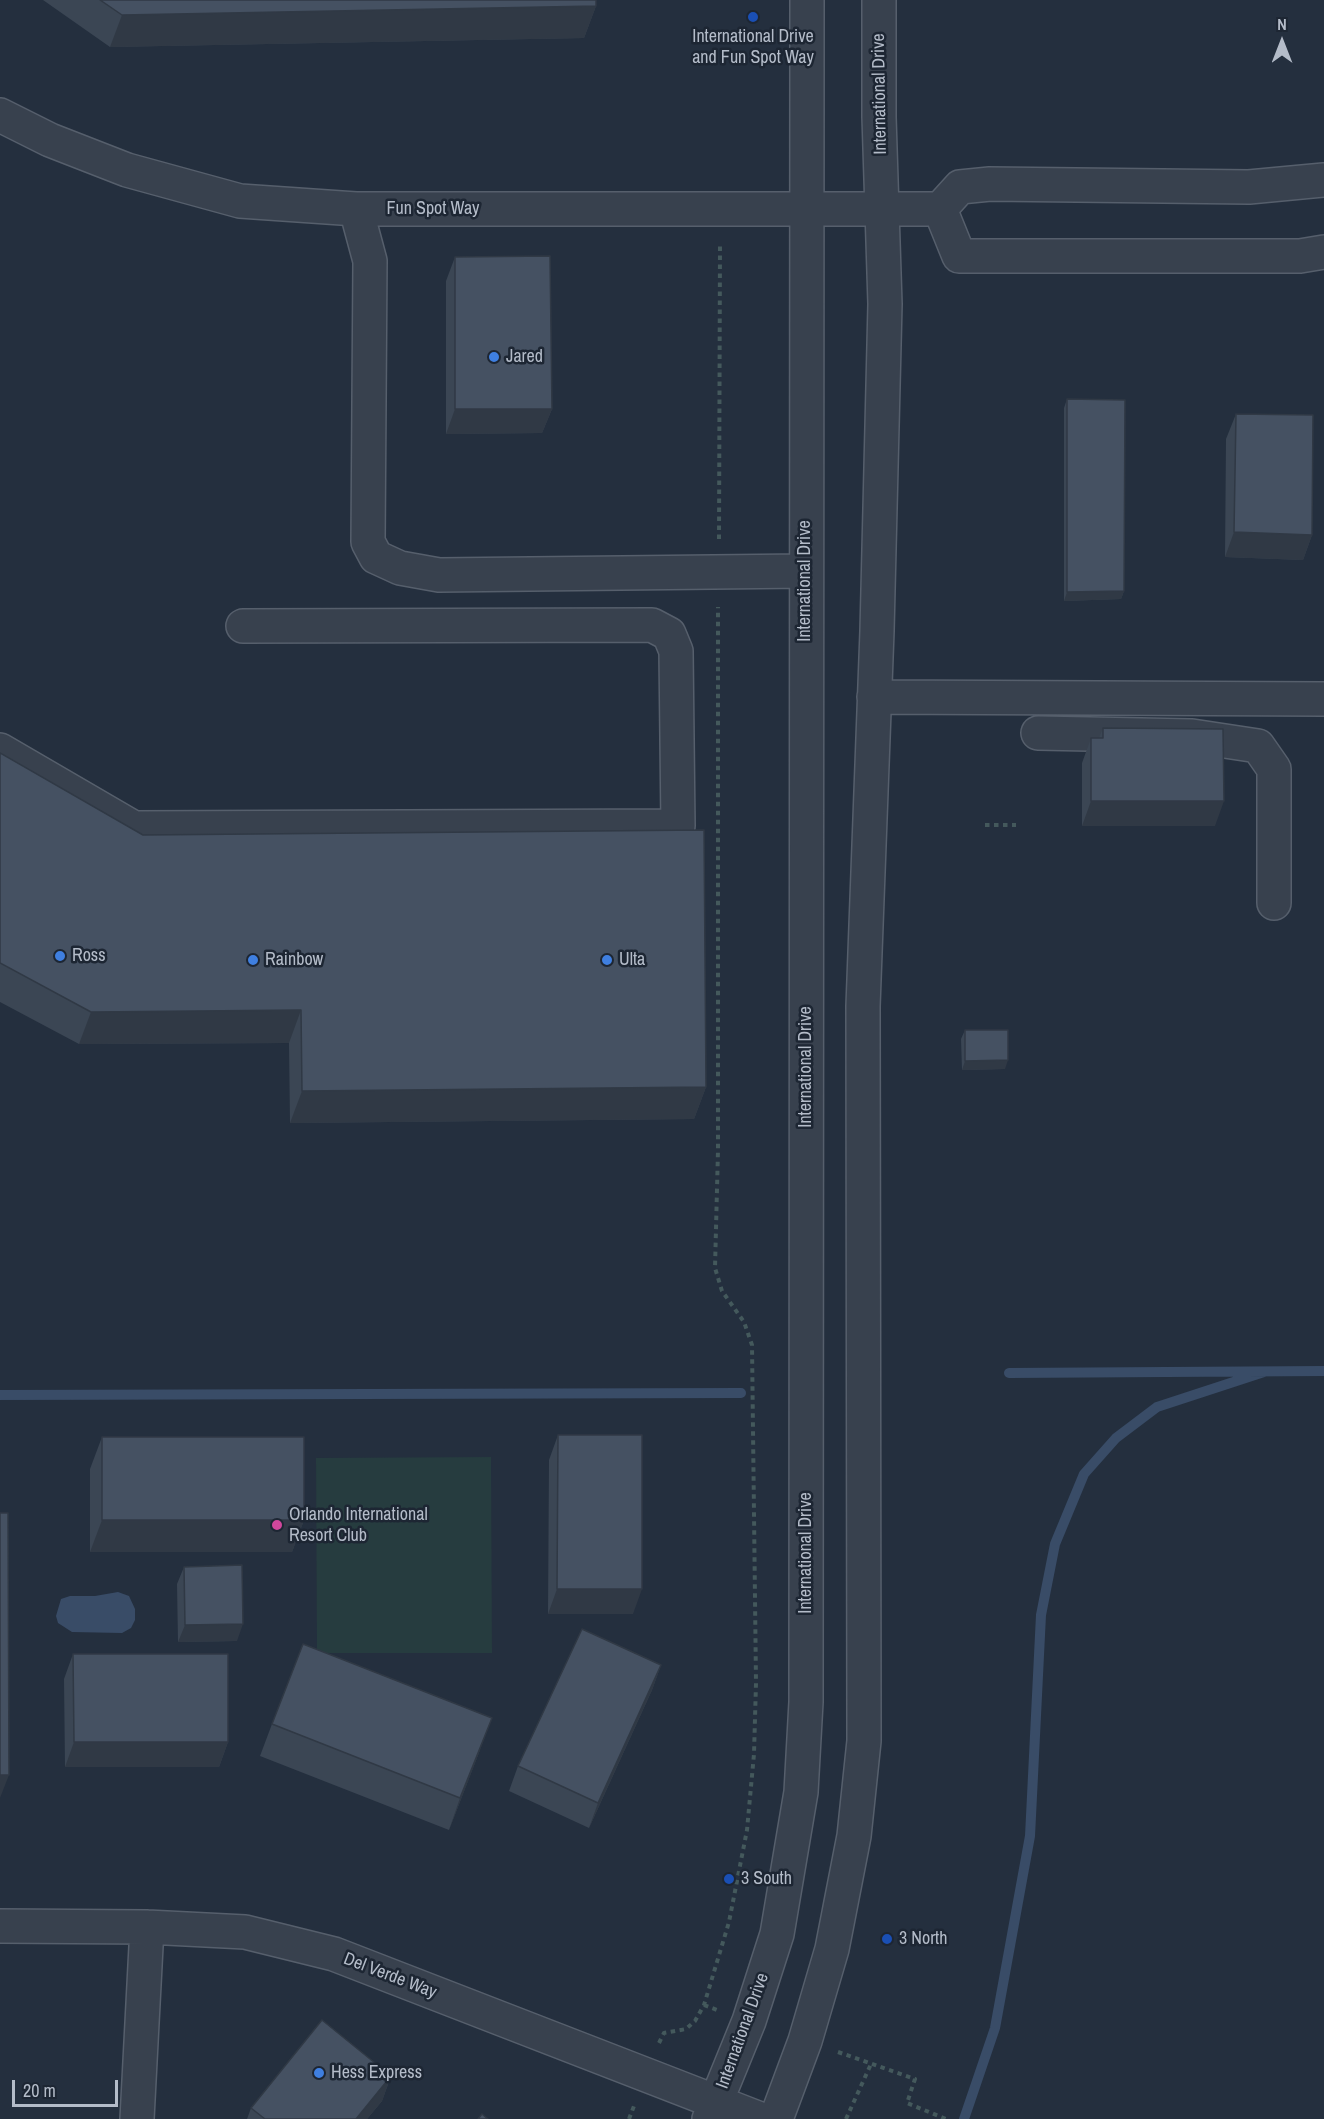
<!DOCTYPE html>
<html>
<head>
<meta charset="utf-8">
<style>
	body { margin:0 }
	#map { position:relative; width:1324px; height:2119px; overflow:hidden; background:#242f3e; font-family:"Archivo Narrow",sans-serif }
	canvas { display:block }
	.north { position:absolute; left:1252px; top:12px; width:60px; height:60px; -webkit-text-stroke:4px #1d2633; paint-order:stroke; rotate:0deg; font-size:16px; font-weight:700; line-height:24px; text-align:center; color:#b4bcc9 }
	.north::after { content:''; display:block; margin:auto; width:21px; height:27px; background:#b4bcc9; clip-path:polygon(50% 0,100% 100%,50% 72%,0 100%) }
	.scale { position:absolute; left:12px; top:2080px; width:106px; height:27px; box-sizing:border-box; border:3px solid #b4bcc9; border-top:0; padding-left:8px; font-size:18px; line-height:21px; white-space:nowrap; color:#b4bcc9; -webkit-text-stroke:4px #1d2633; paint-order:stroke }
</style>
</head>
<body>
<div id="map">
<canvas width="1324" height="2119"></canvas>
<div class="north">N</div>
<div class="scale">20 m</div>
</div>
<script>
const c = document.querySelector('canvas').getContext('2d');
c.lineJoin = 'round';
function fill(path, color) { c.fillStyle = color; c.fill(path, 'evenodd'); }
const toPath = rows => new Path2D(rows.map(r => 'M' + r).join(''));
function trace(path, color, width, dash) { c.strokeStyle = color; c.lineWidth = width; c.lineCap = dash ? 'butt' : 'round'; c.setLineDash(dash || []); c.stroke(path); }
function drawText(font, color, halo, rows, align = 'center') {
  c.font = font + ' "Archivo Narrow",sans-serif'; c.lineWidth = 5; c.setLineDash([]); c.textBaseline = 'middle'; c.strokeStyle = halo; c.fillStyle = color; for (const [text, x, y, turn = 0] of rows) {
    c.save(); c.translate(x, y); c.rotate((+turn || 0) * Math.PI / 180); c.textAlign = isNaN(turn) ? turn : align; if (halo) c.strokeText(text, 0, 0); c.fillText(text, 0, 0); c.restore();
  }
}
fill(toPath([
	[491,1457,492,1653,317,1653,316,1458]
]), '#263c3f');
fill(toPath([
	[118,1592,129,1596,135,1609,135,1620,131,1628,122,1633,72,1632,58,1623,56,1616,61,1599,70,1596,95,1596]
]), '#394c67');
trace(toPath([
	[1009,1373,1324,1371],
	[0,1395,741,1393],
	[964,2119,995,2028,1030,1836,1041,1615,1055,1544,1084,1474,1116,1438,1157,1407,1264,1372]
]), '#394c67', 10);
const minor = toPath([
	[0,115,50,140,127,170,240,201,356,209,940,209,960,187,990,184,1249,187,1324,180],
	[356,209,370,261,368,542,376,557,400,568,439,575,805,571],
	[940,209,959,256,1300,256,1324,252],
	[874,697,1324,699],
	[1038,733,1192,736,1258,746,1274,769,1274,903],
	[0,750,134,828,678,826,676,651,669,634,652,625,243,626],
	[0,1926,147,1927,245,1932,334,1954,760,2119],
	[137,2119,147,1927],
	[709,2119,749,2021,777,1934,801,1792,806,1702,807,0],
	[776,2119,805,2041,832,1949,854,1836,864,1741,863,1006,877,631,885,304,879,117,879,0]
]);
trace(minor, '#565f6c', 36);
trace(toPath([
	[719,539,720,244],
	[985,825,1016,825],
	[704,2005,717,2010],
	[659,2043,664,2033,686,2029,695,2021,704,2005,729,1922,747,1830,754,1754,756,1683,752,1345,744,1322,722,1291,715,1268,718,1150,718,607],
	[838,2052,915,2079,907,2103,946,2119],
	[629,2119,634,2106],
	[846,2119,871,2064]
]), '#44595c', 4, [4.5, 4.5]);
trace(minor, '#38414e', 33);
fill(toPath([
	[43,0,596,0,596,6,584,38,110,47],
	[455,257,552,409,542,433,446,434,446,281],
	[1067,399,1124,591,1121,599,1064,601,1064,408],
	[1236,414,1312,535,1303,560,1225,557,1226,439],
	[1103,728,1215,826,1082,826,1082,763,1091,738,1099,738],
	[0,753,143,835,706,1087,694,1119,290,1123,289,1043,79,1044,0,1002],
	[965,1030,1005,1069,962,1070,961,1039],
	[558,1435,633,1614,548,1614,549,1460],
	[102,1437,304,1520,292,1552,90,1552,90,1469],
	[184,1567,237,1641,178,1642,177,1584],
	[73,1654,228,1742,219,1767,65,1767,64,1679],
	[661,1665,652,1690,589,1828,509,1791,518,1766],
	[272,1724,480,1750,449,1830,260,1756],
	[391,2076,382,2101,367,2119,247,2119,251,2108]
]), '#3b4654');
fill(toPath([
	[596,6,584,38,110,47,122,15],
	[455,409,552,409,542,433,446,434],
	[1234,532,1312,535,1303,560,1225,557],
	[1124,591,1121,599,1064,601,1067,592],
	[1091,801,1224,801,1215,826,1082,826],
	[301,1010,289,1043,79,1044,91,1012],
	[1008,1060,1005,1069,962,1070,965,1061],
	[706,1087,694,1119,290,1123,302,1091],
	[102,1520,304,1520,292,1552,90,1552],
	[557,1589,642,1589,633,1614,548,1614],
	[243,1624,237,1641,178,1642,185,1625],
	[661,1665,652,1690,589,1828,598,1803],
	[492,1718,480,1750,449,1830,460,1798],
	[74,1742,228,1742,219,1767,65,1767],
	[0,1775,9,1775,0,1798],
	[391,2076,382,2101,367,2119,356,2119]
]), '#303945');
const building = toPath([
	[100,0,596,0,596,6,122,15,100,0],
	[550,256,552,409,455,409,455,257,550,256],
	[1067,399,1125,400,1124,591,1067,592,1067,399],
	[1236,414,1313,415,1312,535,1234,532,1236,414],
	[1103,728,1223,729,1224,801,1091,801,1091,738,1103,738,1103,728],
	[0,753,143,835,704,830,706,1087,302,1091,301,1010,91,1012,0,963,0,753],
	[965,1030,1008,1030,1008,1060,965,1061,965,1030],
	[558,1435,642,1435,642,1589,557,1589,558,1435],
	[102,1437,304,1437,304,1520,102,1520,102,1437],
	[0,1513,8,1513,9,1775,0,1775,0,1513],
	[242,1565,243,1624,185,1625,184,1567,242,1565],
	[582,1629,661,1665,598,1803,518,1766,582,1629],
	[303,1644,492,1718,460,1798,272,1724,303,1644],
	[73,1654,228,1654,228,1742,74,1742,73,1654],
	[322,2020,391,2076,356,2119,265,2119,251,2108,322,2020],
	[482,2114,488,2119,478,2119,482,2114]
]);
fill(building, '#455162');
trace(building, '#303945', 1.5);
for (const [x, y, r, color] of [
	[753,17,6,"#1a4fb4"],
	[494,357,6,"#3f7fe0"],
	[60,956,6,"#3f7fe0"],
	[253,960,6,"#3f7fe0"],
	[607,960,6,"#3f7fe0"],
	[277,1525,6,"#d1479c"],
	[729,1879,6,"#1a4fb4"],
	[887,1939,6,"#1a4fb4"],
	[319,2073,6,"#3f7fe0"]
]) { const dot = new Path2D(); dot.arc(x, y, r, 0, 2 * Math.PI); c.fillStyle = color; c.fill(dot); trace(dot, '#1d2633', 2); }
drawText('18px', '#b4bcc9', '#1d2633', [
	["International Drive",753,37,"center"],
	["and Fun Spot Way",753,58,"center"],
	["Jared",506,357],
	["Ross",72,956],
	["Rainbow",265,960],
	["Ulta",619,960],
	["Orlando International",289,1515],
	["Resort Club",289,1536],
	["3 South",741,1879],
	["3 North",899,1939],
	["Hess Express",331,2073]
], 'left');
drawText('18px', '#b4bcc9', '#1d2633', [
	["International Drive",880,94,-91],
	["Fun Spot Way",433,209],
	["International Drive",805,581,-90],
	["International Drive",806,1067,-90],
	["International Drive",806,1553,-90],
	["Del Verde Way",390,1976,21],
	["International Drive",743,2031,-70]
]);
</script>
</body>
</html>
